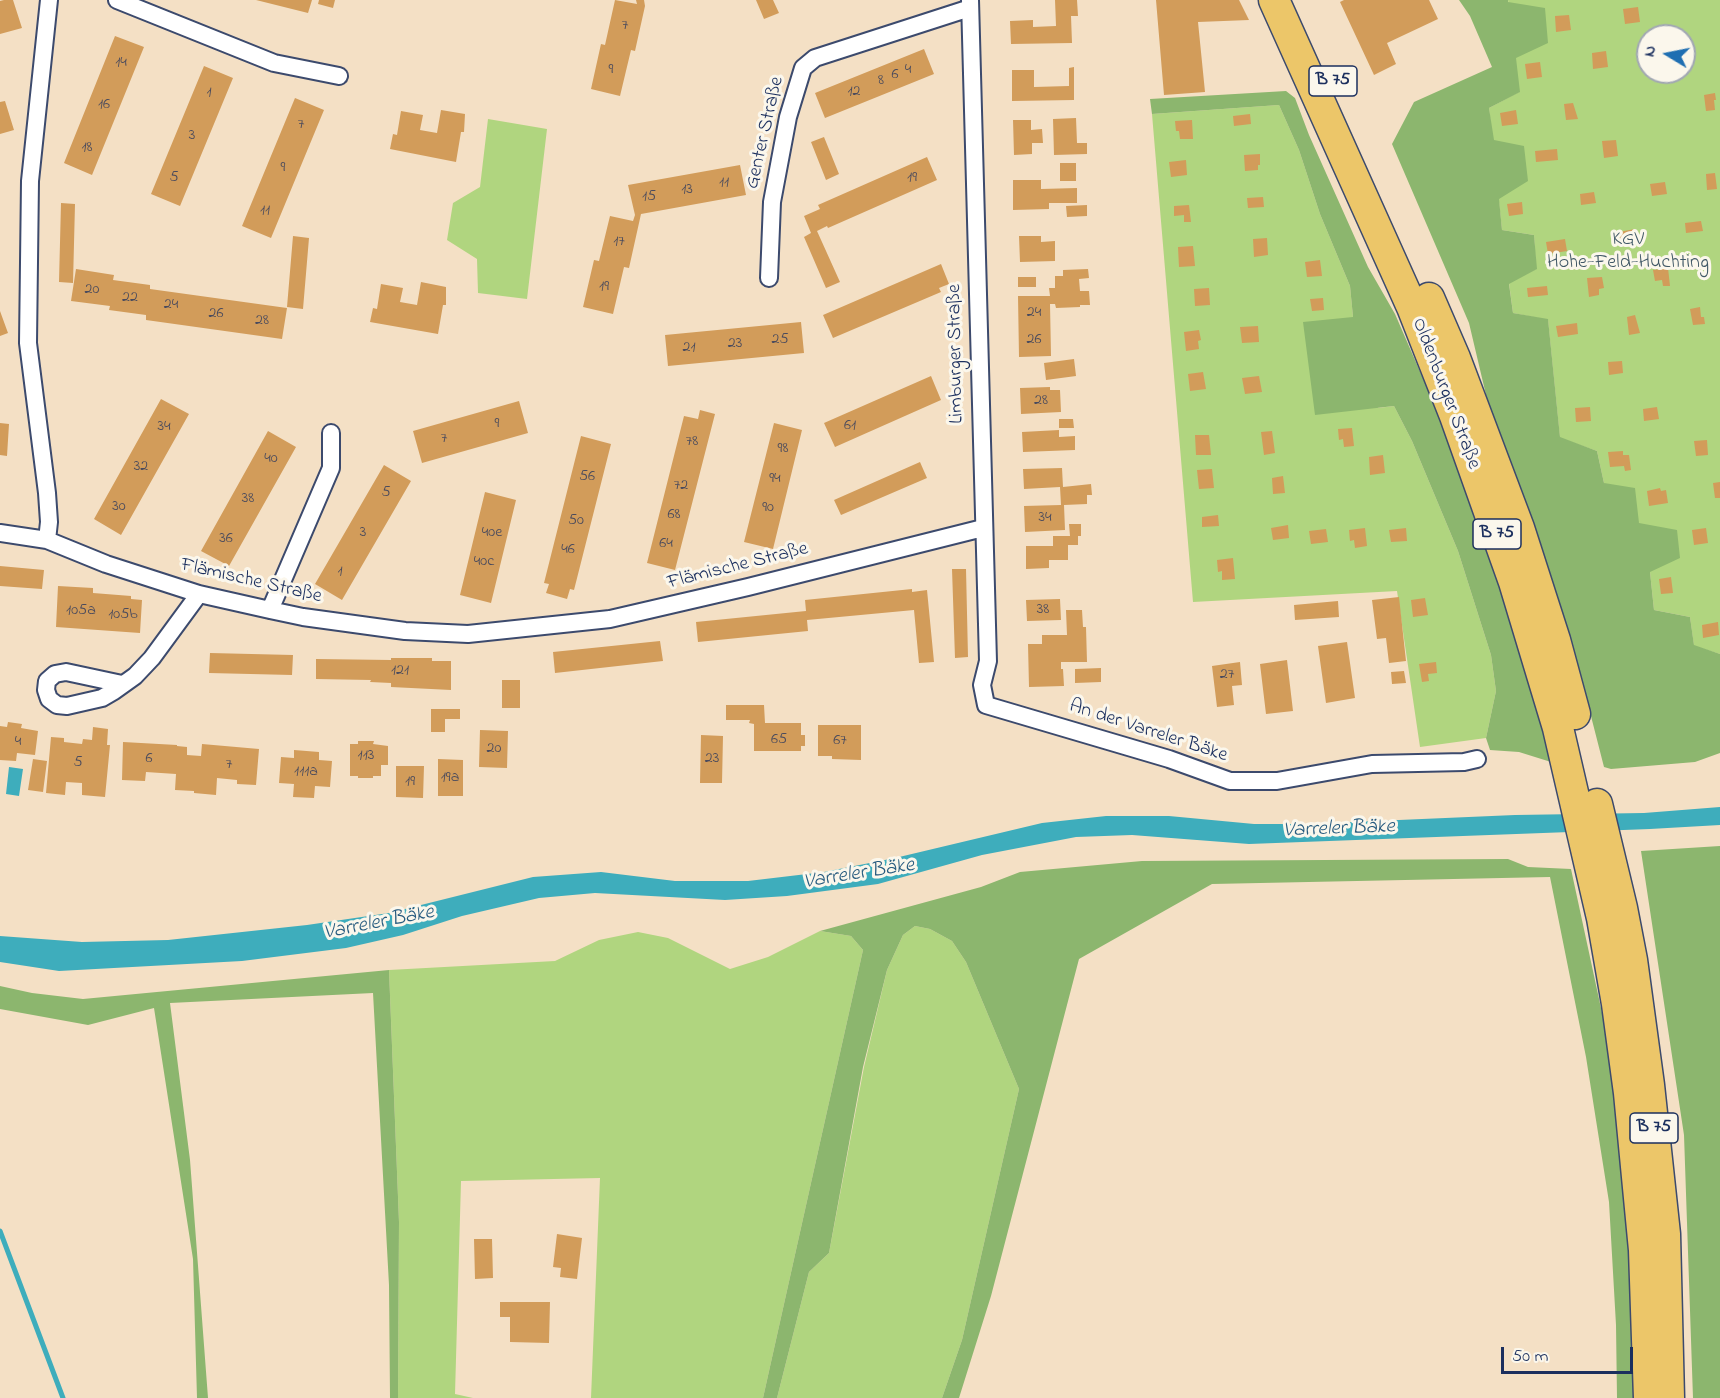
<!DOCTYPE html>
<html>
<head>
<meta charset="utf-8">
<style>
	body { margin:0 }
	#map { position:relative; width:1720px; height:1398px; overflow:hidden; background:#f4e0c5; font-family:"Indie Flower",sans-serif }
	canvas { display:block }
	.north { position:absolute; left:1636px; top:24px; width:60px; height:60px; box-sizing:border-box; background:#fbf7ec; border:2px solid #a1a7b3; border-radius:50%; rotate:280deg; font-size:16px; font-weight:700; line-height:24px; text-align:center; color:#1b2f5e }
	.north::after { content:''; display:block; margin:auto; width:21px; height:27px; background:#1f6fb2; clip-path:polygon(50% 0,100% 100%,50% 72%,0 100%) }
	.scale { position:absolute; left:1501px; top:1347px; width:132px; height:27px; box-sizing:border-box; border:3px solid #1b2f5e; border-top:0; padding-left:8px; font-size:18px; line-height:21px; white-space:nowrap; color:#1b2f5e; -webkit-text-stroke:4px #fbf7ec; paint-order:stroke }
</style>
</head>
<body>
<div id="map">
<canvas width="1720" height="1398"></canvas>
<div class="north">N</div>
<div class="scale">50 m</div>
</div>
<script>
const c = document.querySelector('canvas').getContext('2d');
c.lineJoin = 'round';
function fill(path, color) { c.fillStyle = color; c.fill(path, 'evenodd'); }
const toPath = rows => new Path2D(rows.map(r => 'M' + r).join(''));
function trace(path, color, width, dash) { c.strokeStyle = color; c.lineWidth = width; c.lineCap = dash ? 'butt' : 'round'; c.setLineDash(dash || []); c.stroke(path); }
function drawText(font, color, halo, rows, align = 'center') {
  c.font = font + ' "Indie Flower",sans-serif'; c.lineWidth = 6; c.setLineDash([]); c.textBaseline = 'middle'; c.strokeStyle = halo; c.fillStyle = color; for (const [text, x, y, turn = 0] of rows) {
    c.save(); c.translate(x, y); c.rotate((+turn || 0) * Math.PI / 180); c.textAlign = isNaN(turn) ? turn : align; if (halo) c.strokeText(text, 0, 0); c.fillText(text, 0, 0); c.restore();
  }
}
fill(toPath([
	[1508,0,1720,0,1720,654,1694,646,1690,617,1654,610,1650,572,1639,523,1604,483,1597,451,1560,438,1548,320,1513,313,1509,283,1536,269,1534,235,1502,230,1489,108,1519,92],
	[1648,36,1684,36,1684,72,1648,72],
	[1279,105,1299,150,1320,214,1350,286,1353,317,1378,408,1394,406,1412,441,1458,551,1491,655,1496,691,1486,738,1420,747,1397,591,1193,602,1152,114],
	[488,119,547,129,527,299,478,293,477,259,447,240,453,203,480,187],
	[915,926,930,929,952,941,966,962,1019,1089,962,1340,942,1398,777,1398,809,1272,829,1253,864,1067,887,970,903,935],
	[820,931,851,936,863,950,763,1398,591,1398,600,1178,461,1181,455,1394,473,1398,398,1398,399,1222,389,970,555,961,599,940,638,932,668,938,730,969,768,957]
]), '#b0d57f');
fill(toPath([
	[1459,0,1508,0,1508,2,1545,8,1548,43,1516,58,1520,92,1489,108,1494,140,1524,146,1528,181,1499,199,1502,230,1534,235,1537,269,1509,284,1513,313,1548,319,1560,437,1597,451,1604,483,1635,488,1639,523,1677,530,1680,558,1650,572,1654,610,1690,617,1694,645,1720,654,1720,753,1695,762,1611,769,1604,767,1582,681,1491,416,1469,323,1392,144,1414,102,1492,67,1470,16],
	[1286,91,1295,98,1309,135,1368,267,1395,314,1435,406,1482,524,1529,672,1551,762,1519,752,1490,750,1486,738,1496,691,1491,655,1458,551,1412,441,1394,406,1315,415,1303,322,1353,317,1350,286,1320,214,1299,150,1279,105,1152,114,1150,99],
	[1720,846,1720,1398,1693,1398,1684,1135,1641,851],
	[1508,859,1528,867,1571,869,1610,1050,1633,1300,1635,1398,1617,1398,1616,1325,1609,1202,1586,1057,1550,877,1212,884,1079,959,991,1296,959,1398,942,1398,962,1340,1019,1089,966,962,952,941,930,929,915,926,903,935,887,970,863,1067,829,1253,809,1272,777,1398,763,1398,863,950,851,936,820,931,981,887,1020,872,1142,861],
	[389,970,399,1222,398,1398,390,1398,389,1285,373,993,170,1003,190,1160,208,1398,197,1398,193,1259,154,1008,88,1025,0,1009,0,986,32,993,83,999]
]), '#8cb66e');
fill(toPath([
	[9,767,23,769,19,796,6,794],
	[1720,807,1720,825,1650,829,1249,844,1132,835,1076,837,982,855,878,884,787,896,725,900,595,893,539,898,462,916,403,935,346,948,242,961,59,971,0,962,0,936,82,942,168,940,307,925,389,913,533,877,601,872,675,881,748,881,824,872,895,858,1042,823,1106,816,1169,816,1254,824,1306,824,1515,815,1644,813]
]), '#3eadbc');
trace(toPath([
	[0,1231,63,1398]
]), '#3eadbc', 5);
fill(toPath([
	[4,0,13,0,22,28,0,34,0,1],
	[256,0,312,0,308,13],
	[319,0,335,0,333,8,318,4],
	[615,0,637,4,636,0,644,0,645,6,635,51,631,50,620,96,591,89,601,44,605,45],
	[756,0,773,0,779,13,764,19],
	[1055,0,1077,0,1078,16,1071,16,1072,43,1011,44,1010,21,1033,20,1033,27,1056,26],
	[1156,0,1239,0,1249,20,1198,22,1205,92,1164,95],
	[1344,0,1429,0,1438,19,1387,43,1396,64,1374,75,1340,2],
	[1638,7,1640,22,1625,24,1623,9],
	[1569,15,1571,30,1556,32,1555,16],
	[115,36,144,47,92,175,64,163],
	[924,49,934,74,825,118,815,93],
	[1606,51,1608,67,1593,69,1592,53],
	[1540,62,1542,77,1527,79,1525,64],
	[204,66,233,78,180,206,151,194],
	[1074,67,1074,100,1012,101,1012,70,1034,70,1034,87,1069,86,1069,68],
	[1715,93,1716,100,1714,100,1715,110,1706,111,1704,95],
	[295,98,324,110,271,238,242,226],
	[5,101,14,130,0,134,0,102],
	[1573,103,1578,119,1566,120,1564,104],
	[441,110,465,114,464,132,461,132,456,162,390,149,393,134,397,135,401,111,423,115,420,130,437,133],
	[1516,110,1518,124,1502,126,1500,113],
	[1250,114,1251,124,1234,126,1233,116],
	[1076,118,1077,143,1087,143,1087,154,1054,155,1053,119],
	[1013,120,1031,120,1031,130,1042,129,1043,143,1032,143,1032,154,1014,155],
	[1192,120,1193,139,1180,139,1179,131,1176,131,1175,121],
	[824,137,839,174,826,180,811,142],
	[1616,140,1618,156,1604,158,1602,141],
	[1557,149,1558,160,1536,162,1535,151],
	[1260,154,1260,165,1258,165,1258,170,1245,171,1244,155],
	[927,157,937,180,828,228,827,226,817,231,840,282,826,288,804,237,811,233,804,216,820,209,818,205],
	[1186,160,1187,175,1171,177,1169,162],
	[1060,163,1076,163,1076,181,1060,181],
	[740,165,746,195,641,214,629,268,624,267,613,314,583,307,594,260,599,261,610,216,633,221,635,215,628,185],
	[1715,173,1717,189,1707,190,1706,174],
	[1013,180,1041,180,1041,189,1077,188,1077,203,1049,203,1049,209,1013,210],
	[1665,182,1667,194,1652,196,1650,184],
	[1594,192,1596,203,1581,205,1580,194],
	[1263,197,1264,207,1248,208,1247,198],
	[1522,202,1523,214,1509,216,1507,204],
	[61,203,75,204,73,283,59,282],
	[1087,205,1087,216,1067,217,1066,206],
	[1189,205,1191,222,1184,222,1184,215,1174,216,1174,206],
	[1701,221,1703,231,1686,233,1685,223],
	[1635,229,1637,241,1620,242,1619,232],
	[293,236,309,238,303,309,287,307],
	[1019,236,1041,236,1041,242,1055,241,1055,261,1020,262],
	[1267,238,1268,255,1254,257,1253,239],
	[1565,239,1567,251,1548,254,1546,242],
	[1193,246,1195,266,1179,267,1178,247],
	[1320,260,1322,276,1307,277,1305,262],
	[941,264,949,284,939,288,941,292,833,338,823,315],
	[1668,268,1670,286,1663,286,1662,280,1655,281,1653,270],
	[76,269,114,275,113,280,150,285,150,289,287,308,282,339,146,320,146,315,109,310,110,306,71,301],
	[1088,269,1089,278,1079,279,1080,291,1089,291,1090,305,1080,305,1080,307,1056,308,1055,304,1050,304,1051,356,1019,357,1018,296,1050,296,1049,288,1055,288,1055,276,1063,276,1063,270],
	[1018,277,1036,277,1036,287,1018,287],
	[1602,277,1604,288,1599,289,1599,295,1589,297,1587,278],
	[421,282,446,287,446,305,443,305,438,334,370,322,373,308,377,309,381,284,403,288,400,302,417,305],
	[1547,286,1548,295,1528,297,1527,288],
	[1209,288,1210,305,1195,306,1194,289],
	[1323,298,1324,310,1312,311,1310,299],
	[1700,307,1701,317,1704,317,1705,324,1693,325,1690,309],
	[0,311,8,333,0,336],
	[1635,315,1640,333,1629,335,1627,317],
	[801,322,804,353,668,366,665,335],
	[1577,323,1578,334,1558,337,1556,326],
	[1258,326,1259,342,1242,343,1240,327],
	[1199,330,1201,340,1198,341,1199,349,1186,351,1184,332],
	[1074,359,1076,376,1046,380,1044,363],
	[1622,361,1623,373,1609,375,1608,362],
	[1203,372,1206,389,1190,391,1188,374],
	[931,376,941,400,835,447,824,423],
	[1259,376,1262,392,1245,394,1242,378],
	[1050,387,1050,390,1060,390,1061,412,1021,414,1020,388],
	[161,399,189,414,121,535,94,519],
	[519,401,528,433,422,463,413,431],
	[1590,407,1591,421,1576,422,1575,408],
	[1657,407,1659,419,1644,421,1643,409],
	[700,410,715,414,675,570,647,563,684,416,698,419],
	[1059,419,1073,419,1074,428,1059,428],
	[0,423,9,424,7,456,0,455],
	[774,423,802,430,773,549,744,542],
	[1352,428,1354,446,1344,447,1343,439,1339,440,1338,429],
	[1059,430,1059,437,1075,436,1075,450,1023,452,1022,432],
	[268,431,296,447,229,566,201,551],
	[1272,431,1275,453,1264,455,1261,432],
	[1195,435,1209,435,1211,455,1196,455],
	[581,436,611,444,574,590,570,589,567,599,546,593,549,584,544,583],
	[1707,440,1708,455,1696,456,1694,441],
	[1623,451,1623,455,1629,455,1631,470,1625,471,1624,466,1610,467,1608,452],
	[1383,455,1385,473,1370,475,1369,457],
	[920,462,927,478,841,515,834,500],
	[384,465,411,481,342,600,315,584],
	[1062,468,1063,487,1091,484,1092,495,1087,495,1087,504,1064,505,1065,530,1025,532,1024,506,1061,505,1060,487,1024,489,1023,469],
	[1212,469,1214,488,1199,489,1197,470],
	[1283,476,1285,493,1273,494,1272,478],
	[1720,482,1720,498,1715,498,1713,483],
	[1660,488,1661,491,1666,490,1668,503,1649,506,1647,491],
	[485,492,516,500,491,603,460,595],
	[1218,515,1219,526,1202,527,1202,517],
	[1069,524,1081,524,1081,536,1078,536,1078,545,1068,545,1068,560,1049,560,1049,568,1026,569,1026,546,1053,546,1053,536,1070,536],
	[1288,525,1289,538,1273,540,1271,528],
	[1365,528,1367,546,1355,548,1354,540,1350,541,1349,530],
	[1406,528,1407,541,1391,542,1389,530],
	[1706,528,1708,543,1694,545,1692,530],
	[1326,529,1328,542,1311,544,1309,531],
	[1233,558,1235,579,1222,580,1222,571,1218,572,1217,560],
	[0,566,44,570,42,589,0,586],
	[952,569,966,569,968,657,955,658],
	[1671,577,1673,593,1661,594,1659,579],
	[58,586,93,588,93,593,131,596,131,599,142,600,140,633,56,627],
	[912,589,912,592,927,590,934,662,919,663,914,610,807,620,808,631,698,642,696,622,806,611,805,600],
	[1399,597,1406,661,1389,663,1386,638,1377,639,1372,600],
	[1425,598,1428,615,1413,617,1411,600],
	[1060,599,1061,620,1027,621,1026,600],
	[1338,601,1339,617,1295,620,1294,605],
	[1066,610,1082,610,1083,627,1086,627,1087,662,1061,662,1061,669,1063,669,1064,686,1029,687,1028,644,1042,644,1042,635,1067,635],
	[1718,622,1719,635,1703,638,1702,625],
	[660,641,663,661,555,673,553,652],
	[1347,642,1355,698,1326,703,1318,646],
	[210,653,293,655,292,675,209,673],
	[391,658,432,658,432,661,451,661,451,690,391,687,391,683,370,682,371,680,316,679,316,659,391,660],
	[1287,660,1293,711,1266,714,1260,664],
	[1240,662,1242,685,1232,686,1234,705,1217,707,1212,666],
	[1436,662,1437,673,1428,674,1429,681,1422,682,1419,664],
	[1101,668,1101,682,1075,683,1075,669],
	[1404,671,1406,683,1392,684,1391,672],
	[502,680,520,680,520,708,502,708],
	[726,705,764,705,765,723,801,723,801,735,805,735,805,746,801,746,801,751,754,751,754,724,749,723,750,720,726,720],
	[431,709,460,709,460,719,445,719,445,732,431,732],
	[8,722,22,724,21,728,38,731,35,755,17,753,16,761,0,760,0,726,7,727],
	[818,725,861,725,861,760,832,759,832,756,818,756],
	[93,727,108,729,107,745,110,745,105,797,82,795,82,783,66,782,65,795,46,793,51,737,64,738,64,742,82,744,83,739,92,740],
	[480,730,508,731,507,768,479,767],
	[701,735,723,736,722,783,700,783],
	[358,741,374,741,373,744,388,746,388,765,381,765,381,776,373,776,373,778,358,778,358,776,350,776,350,744,358,744],
	[123,742,177,745,177,746,187,747,187,755,201,756,202,744,259,749,256,785,237,784,237,780,217,778,216,795,194,793,194,791,175,790,176,774,146,772,145,781,122,780],
	[294,750,319,752,319,760,332,761,330,787,315,786,314,798,293,797,294,784,279,783,281,757,294,758],
	[33,759,47,761,43,792,28,790],
	[438,759,463,760,463,796,438,796],
	[396,766,424,766,423,798,396,797],
	[557,1234,582,1238,577,1279,560,1277,561,1268,553,1267],
	[474,1239,492,1239,493,1278,475,1279],
	[500,1302,550,1302,549,1343,510,1342,510,1317,500,1317]
]), '#d29c5a');
const street = toPath([
	[49,0,30,181,28,343,47,493,49,522,47,540,106,564,199,594,270,610,303,617,405,631,468,634,610,619,748,587,983,528],
	[117,0,274,63,339,76],
	[970,0,988,661,982,685,986,705,1169,759,1230,781,1277,781,1372,764,1464,762,1477,759],
	[769,278,772,202,788,117,803,68,815,58,970,8],
	[0,533,47,540],
	[270,610,331,468,331,433],
	[122,684,66,672,55,674,47,681,46,690,49,699,57,705,67,706,102,698,114,691,135,676,152,658,199,594]
]);
const highway = toPath([
	[1274,0,1412,307,1455,416,1514,582,1558,728,1602,918,1617,1004,1629,1093,1644,1250,1649,1398],
	[1429,298,1455,358,1519,528,1555,640,1575,714],
	[1597,804,1622,908,1632,960,1649,1085,1665,1234,1669,1398]
]);
trace(street, '#3c4a6d', 20);
trace(highway, '#3c4a6d', 33);
trace(street, '#fff', 16);
trace(highway, '#ecc669', 30);
drawText('16px', '#494a5d', null, [
	["7",625,26],
	["14",121,63],
	["9",611,70],
	["4",908,70],
	["6",895,75],
	["8",881,81],
	["12",854,92],
	["1",209,93],
	["16",104,105],
	["7",301,125],
	["3",192,136],
	["18",87,148],
	["9",283,168],
	["5",174,178],
	["19",912,178],
	["11",724,183],
	["13",687,190],
	["15",649,197],
	["11",265,211],
	["17",619,242],
	["19",604,287],
	["20",92,290],
	["22",130,298],
	["24",171,305],
	["24",1034,313],
	["26",216,314],
	["28",262,321],
	["25",780,340],
	["26",1034,340],
	["23",735,344],
	["21",689,348],
	["28",1041,401],
	["9",497,424],
	["61",850,426],
	["34",164,427],
	["7",444,439],
	["78",692,442],
	["98",783,449],
	["40",271,459],
	["32",141,467],
	["56",587,477],
	["94",775,479],
	["72",681,486],
	["5",386,493],
	["38",248,499],
	["30",119,507],
	["90",768,508],
	["68",674,515],
	["34",1045,518],
	["50",576,521],
	["3",363,533],
	["40e",492,533],
	["36",226,539],
	["64",666,544],
	["46",568,550],
	["40c",484,562],
	["1",340,572],
	["38",1043,610],
	["105a",81,611],
	["105b",123,615],
	["121",400,671],
	["27",1227,675],
	["65",779,740],
	["67",840,741],
	["4",18,742],
	["20",494,749],
	["113",366,756],
	["6",149,759],
	["23",712,759],
	["5",78,763],
	["7",229,765],
	["111a",306,772],
	["19a",450,778],
	["19",410,782]
]);
for (const [x, y, w] of [
	[1333,81,48],
	[1497,534,48],
	[1654,1128,48]
]) { const box = new Path2D(); box.roundRect(x - w / 2, y - 15, w, 30, 4.5); c.fillStyle = '#fbf7ec'; c.fill(box); trace(box, '#1b2f5e', 1.5); }
drawText('bold 18px', '#1b2f5e', null, [
	["B 75",1333,81],
	["B 75",1497,534],
	["B 75",1654,1128]
]);
drawText('20px', '#1b2f5e', '#fbf7ec', [
	["Genter Straße",766,133,-77],
	["Limburger Straße",957,354,-91],
	["Oldenburger Straße",1445,394,69],
	["Flämische Straße",738,567,-14],
	["Flämische Straße",251,582,13],
	["An der Varreler Bäke",1148,732,18]
]);
drawText('20px', '#405866', '#fbf7ec', [
	["KGV",1628,241],
	["Hohe-Feld-Huchting",1628,264]
]);
drawText('italic 21px', '#275b7f', '#fbf7ec', [
	["Varreler Bäke",1339,830,-2],
	["Varreler Bäke",859,875,-9],
	["Varreler Bäke",379,924,-11]
]);
</script>
</body>
</html>
